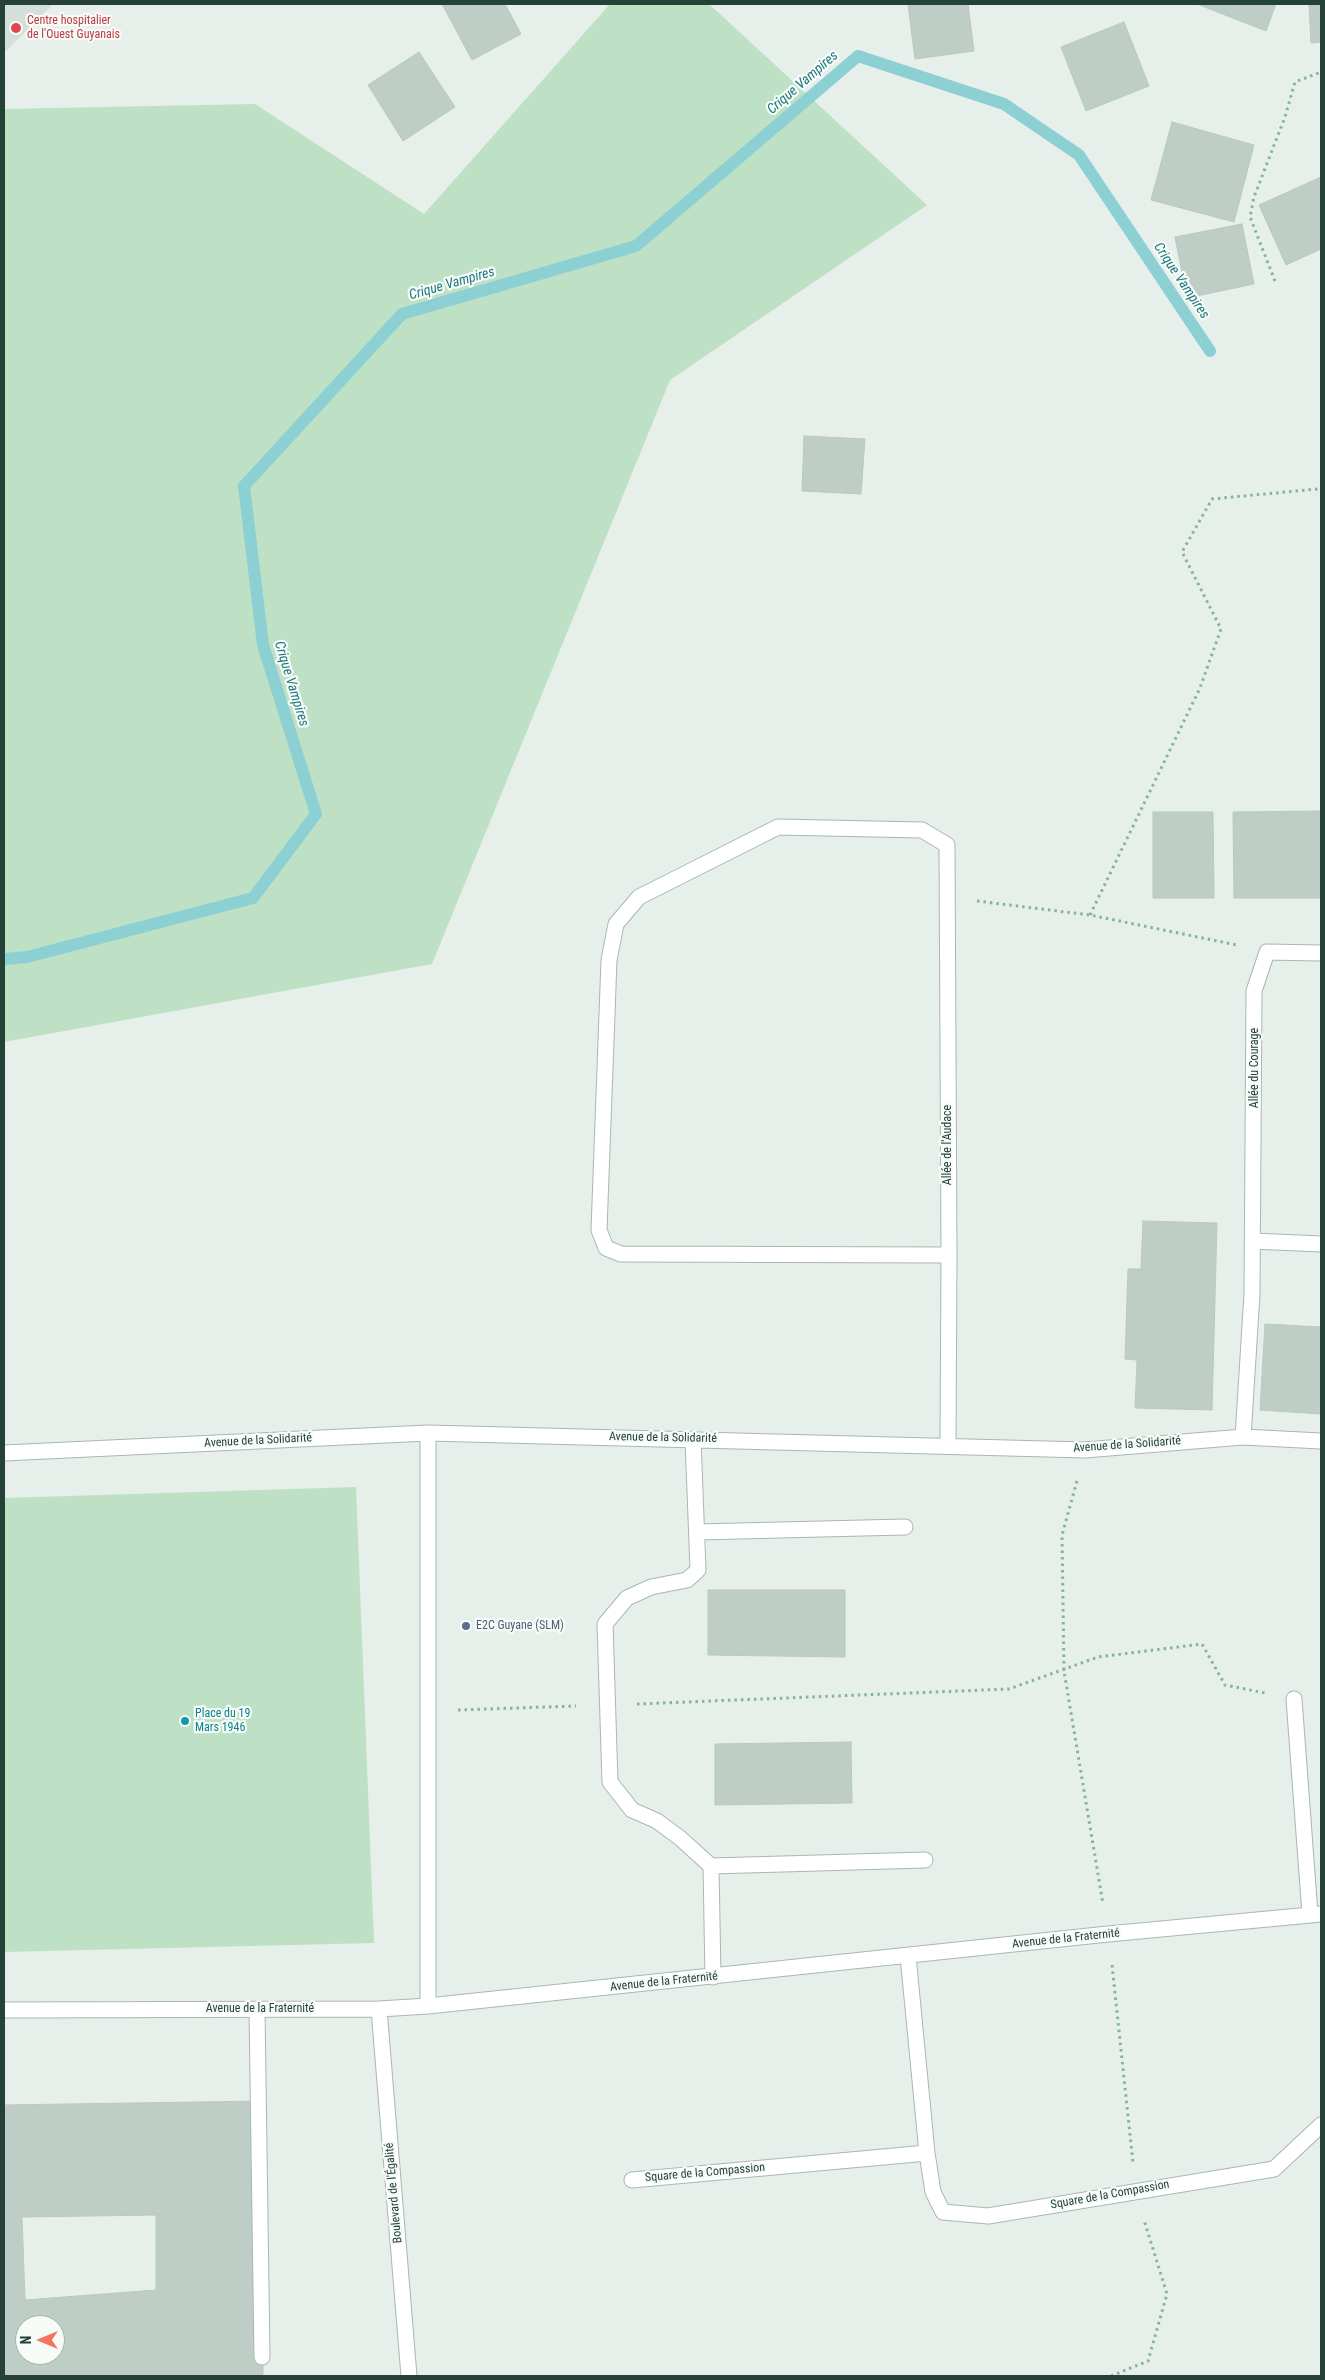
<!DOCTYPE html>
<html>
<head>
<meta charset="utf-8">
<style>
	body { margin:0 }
	#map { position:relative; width:1325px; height:2380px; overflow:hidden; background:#e6efea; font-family:"Roboto Condensed",sans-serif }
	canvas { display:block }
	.frame { position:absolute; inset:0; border:5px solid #244237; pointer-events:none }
	.north { position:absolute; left:15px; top:2315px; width:50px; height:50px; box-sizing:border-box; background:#f7fbf8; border:1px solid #a3b1ab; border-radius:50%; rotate:270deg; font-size:14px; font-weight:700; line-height:20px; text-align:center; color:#244237 }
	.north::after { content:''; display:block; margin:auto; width:18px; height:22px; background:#f5745d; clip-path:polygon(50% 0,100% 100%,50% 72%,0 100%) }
</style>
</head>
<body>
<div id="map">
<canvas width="1325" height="2380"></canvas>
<div class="frame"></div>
<div class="north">N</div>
</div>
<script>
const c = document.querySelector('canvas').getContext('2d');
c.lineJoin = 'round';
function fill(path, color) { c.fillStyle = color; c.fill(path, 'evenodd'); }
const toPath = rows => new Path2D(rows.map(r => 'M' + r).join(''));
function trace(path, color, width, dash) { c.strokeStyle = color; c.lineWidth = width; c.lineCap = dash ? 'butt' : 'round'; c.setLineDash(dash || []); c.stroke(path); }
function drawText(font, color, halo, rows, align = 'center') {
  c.font = font + ' "Roboto Condensed",sans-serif'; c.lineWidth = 4.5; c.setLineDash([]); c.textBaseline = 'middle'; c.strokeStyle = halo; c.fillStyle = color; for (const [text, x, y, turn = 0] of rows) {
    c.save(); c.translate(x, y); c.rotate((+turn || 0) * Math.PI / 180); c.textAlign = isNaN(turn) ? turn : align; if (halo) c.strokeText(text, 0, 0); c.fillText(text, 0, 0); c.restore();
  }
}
fill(toPath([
	[4,4,53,4,4,53]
]), '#d4dfd9');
fill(toPath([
	[610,4,709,4,927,205,670,380,432,964,4,1042,4,109,255,104,424,214],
	[356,1487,374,1943,4,1952,4,1498]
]), '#bee0c4');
trace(toPath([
	[4,959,27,957,253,898,316,814,263,645,244,486,402,314,636,246,858,56,1004,104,1079,155,1210,351]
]), '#8dd0d4', 12);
const building = toPath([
	[442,4,505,4,521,34,472,60,442,4],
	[908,4,968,4,974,51,915,59,908,4],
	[1197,4,1276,4,1266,31,1197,4],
	[1309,4,1321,4,1321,42,1311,43,1309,4],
	[1124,22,1149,86,1086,111,1061,47,1124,22],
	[419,52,455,107,403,141,368,85,419,52],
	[1172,122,1254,145,1234,222,1151,200,1172,122],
	[1321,177,1321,249,1286,265,1259,205,1321,177],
	[1242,224,1254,284,1187,298,1175,237,1242,224],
	[804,436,865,439,861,494,802,491,804,436],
	[1321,811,1321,898,1234,898,1233,812,1321,811],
	[1153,812,1213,812,1214,898,1153,898,1153,812],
	[1143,1221,1217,1223,1212,1410,1135,1408,1137,1360,1125,1359,1128,1269,1141,1269,1143,1221],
	[1265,1324,1321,1327,1321,1414,1260,1410,1265,1324],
	[708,1590,845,1590,845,1657,708,1655,708,1590],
	[851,1742,852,1803,715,1805,715,1744,851,1742],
	[263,2101,263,2376,4,2376,4,2105,263,2101],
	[156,2215,156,2290,25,2300,22,2217,156,2215],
	[25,2325,55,2325,55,2355,25,2355,25,2325]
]);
fill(building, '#becdc5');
trace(building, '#b8c9c0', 1);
const service = toPath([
	[257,2009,262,2357]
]);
const minor = toPath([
	[1253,1241,1321,1244],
	[1243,1437,1252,1294,1254,991,1267,952,1321,953],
	[693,1439,698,1570,687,1580,651,1587,627,1598,605,1624,610,1782,632,1810,657,1821,680,1838,711,1866,713,1977],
	[948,1445,949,1255,947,845,922,830,778,827,639,897,616,924,609,960,599,1230,606,1248,621,1254,949,1255],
	[4,1453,428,1433,1085,1450,1243,1437,1321,1441],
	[697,1532,905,1527],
	[1294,1699,1310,1914],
	[711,1866,925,1860],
	[908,1956,927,2153,933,2192,943,2212,988,2216,1274,2169,1321,2125],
	[428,2006,428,1433],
	[379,2009,409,2376],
	[4,2010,379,2009,428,2006,1108,1934,1321,1914],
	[632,2180,927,2153]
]);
trace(service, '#a8b8b1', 17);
trace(minor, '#a8b8b1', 17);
trace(toPath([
	[1275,281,1250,217,1254,197,1285,117,1295,82,1321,72],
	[977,901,1090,915,1237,945],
	[1090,915,1200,688,1221,629,1182,552,1212,499,1317,489,1321,487],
	[1077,1481,1062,1535,1064,1671,1103,1904],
	[637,1704,1009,1689,1098,1657,1202,1644,1225,1685,1265,1693],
	[458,1710,576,1706],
	[1112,1965,1133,2163],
	[1111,2376,1148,2361,1167,2294,1144,2220]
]), '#85b3a0', 3, [2.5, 4]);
trace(service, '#fff', 15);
trace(minor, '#fff', 15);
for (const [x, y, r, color] of [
	[16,28,6,"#e0444e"],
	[466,1626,5,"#5c6f8a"],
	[185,1721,5,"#0f9aa8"]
]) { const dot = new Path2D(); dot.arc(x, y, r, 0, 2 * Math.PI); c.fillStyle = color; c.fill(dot); trace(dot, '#f7fbf8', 2); }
drawText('12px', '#be3a42', '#f7fbf8', [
	["Centre hospitalier",27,21],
	["de l'Ouest Guyanais",27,35]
], 'left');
drawText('12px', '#244237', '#f7fbf8', [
	["Allée du Courage",1255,1068,-90],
	["Allée de l'Audace",948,1145,-90],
	["Avenue de la Solidarité",663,1438,1],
	["Avenue de la Solidarité",258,1441,-3],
	["Avenue de la Solidarité",1127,1445,-4],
	["Avenue de la Fraternité",1066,1939,-6],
	["Avenue de la Fraternité",664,1982,-6],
	["Avenue de la Fraternité",260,2009],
	["Square de la Compassion",705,2173,-5],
	["Boulevard de l'Égalité",394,2193,-95],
	["Square de la Compassion",1110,2195,-10]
]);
drawText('12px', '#4e5e75', '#f7fbf8', [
	["E2C Guyane (SLM)",476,1626]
], 'left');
drawText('12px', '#0d838f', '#f7fbf8', [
	["Place du 19",195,1714],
	["Mars 1946",195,1728]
], 'left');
drawText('italic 14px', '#1b7980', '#f7fbf8', [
	["Crique Vampires",803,83,-41],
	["Crique Vampires",1181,281,56],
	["Crique Vampires",452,284,-16],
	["Crique Vampires",291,684,73]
]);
</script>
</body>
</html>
